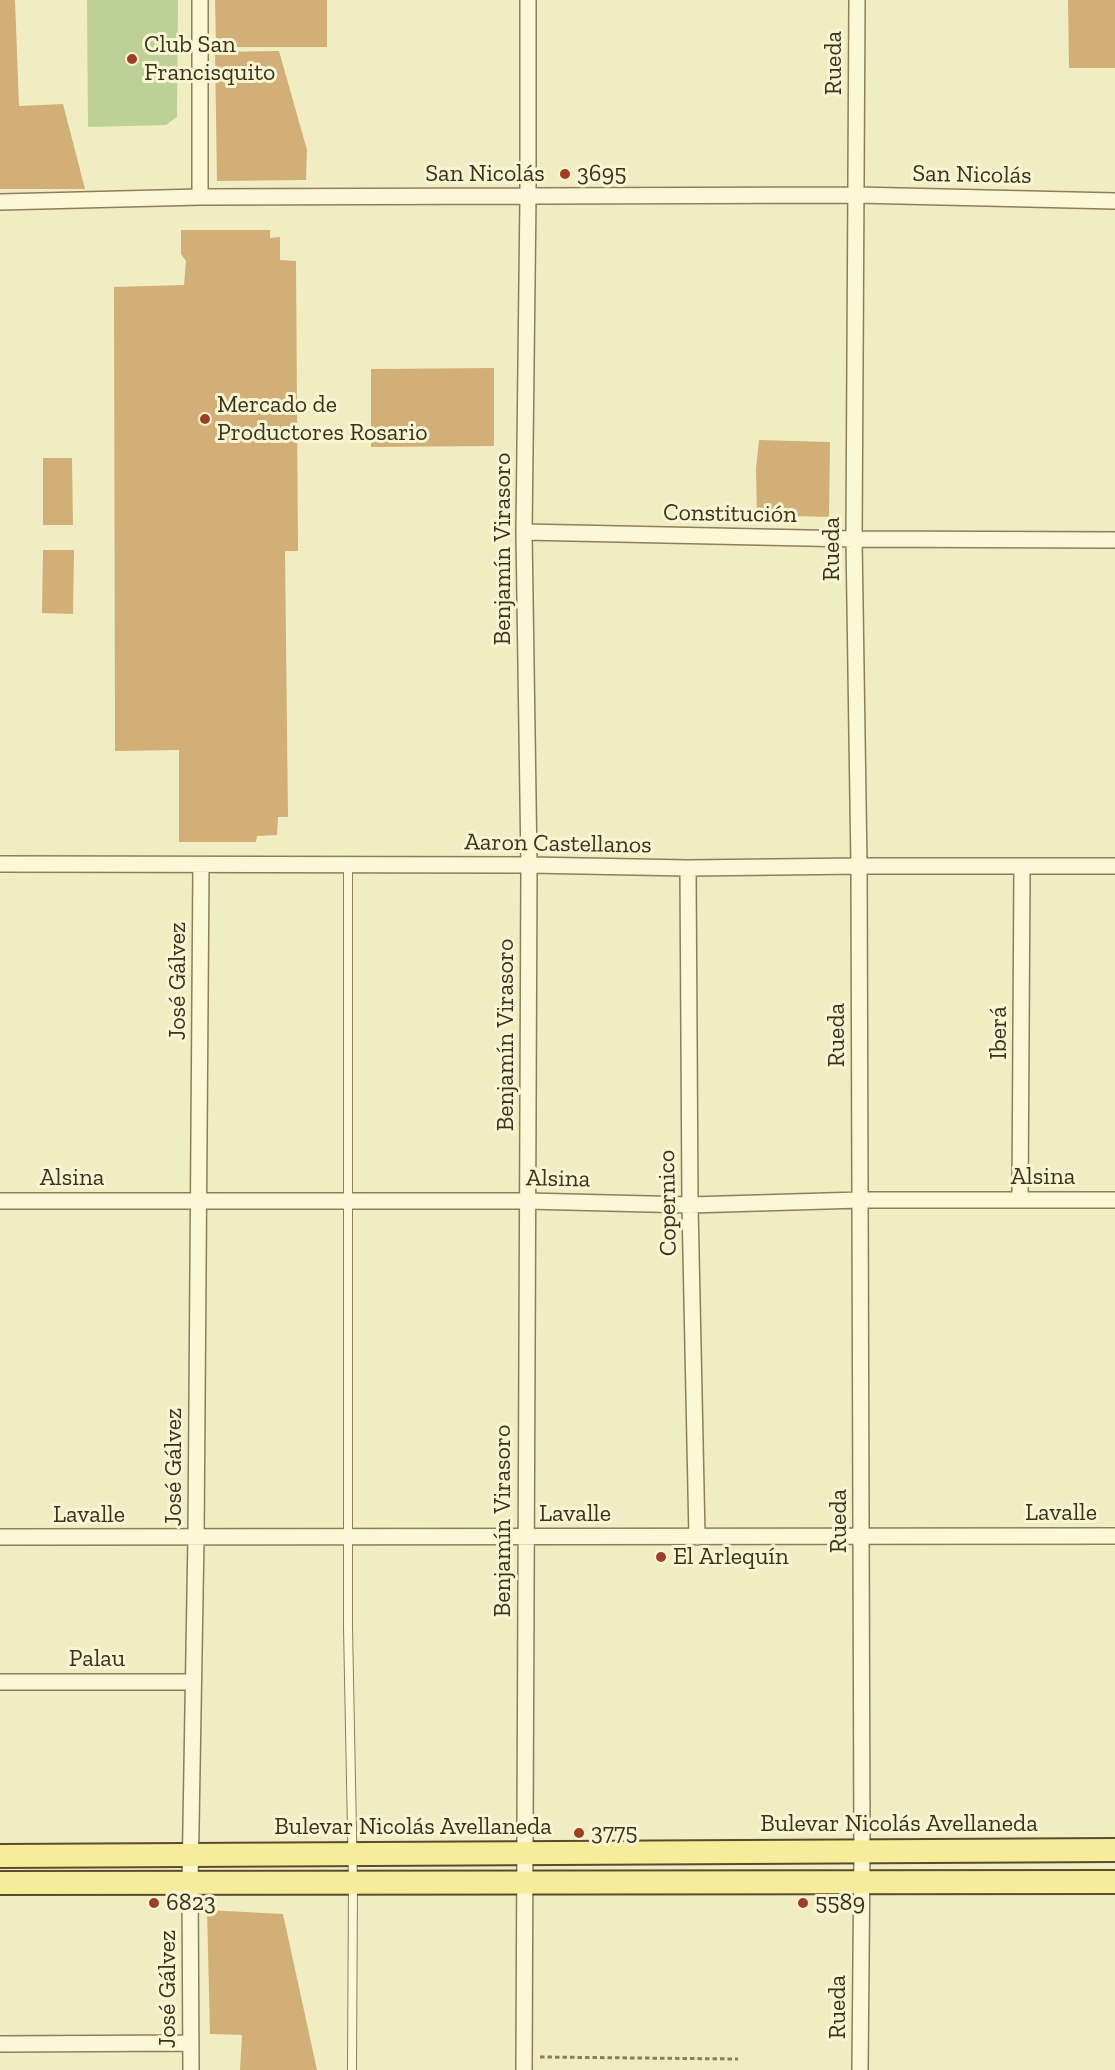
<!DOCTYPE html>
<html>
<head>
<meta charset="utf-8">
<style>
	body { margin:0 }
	canvas { display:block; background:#f1edc3 }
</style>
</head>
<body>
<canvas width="1115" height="2070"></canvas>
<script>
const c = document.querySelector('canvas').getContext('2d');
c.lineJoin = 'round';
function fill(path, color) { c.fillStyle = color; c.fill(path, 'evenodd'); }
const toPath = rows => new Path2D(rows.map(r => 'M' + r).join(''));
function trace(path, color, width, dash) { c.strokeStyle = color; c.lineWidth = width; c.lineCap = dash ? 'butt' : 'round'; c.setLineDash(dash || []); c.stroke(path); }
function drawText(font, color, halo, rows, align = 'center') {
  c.font = font + ' "Zilla Slab",serif'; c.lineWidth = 6; c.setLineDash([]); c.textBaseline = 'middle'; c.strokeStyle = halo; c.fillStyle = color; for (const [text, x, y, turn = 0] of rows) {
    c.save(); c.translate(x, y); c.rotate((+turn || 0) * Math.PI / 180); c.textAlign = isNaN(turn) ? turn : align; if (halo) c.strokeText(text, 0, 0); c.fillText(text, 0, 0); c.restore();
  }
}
fill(toPath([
	[87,0,178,0,177,117,166,125,88,127]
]), '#bdd096');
fill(toPath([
	[0,0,15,0,19,106,63,104,85,189,0,189],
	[215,0,327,0,327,47,216,47],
	[1068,0,1115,0,1115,68,1069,68],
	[279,51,307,150,306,180,217,181,215,52],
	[181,230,270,230,270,238,280,237,280,260,296,261,298,551,285,551,288,817,278,817,277,835,257,836,256,842,179,842,179,750,115,751,114,287,184,285,186,261,181,254],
	[494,368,494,446,371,447,371,369],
	[759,440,830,442,829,517,757,515,756,469],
	[43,458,72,458,73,525,43,525],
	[43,550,74,550,73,614,42,613],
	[207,1910,283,1914,317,2070,240,2070,242,2035,210,2034]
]), '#d1af77');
const lane = toPath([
	[348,865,348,1627,353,1882,352,2070]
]);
const street = toPath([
	[200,0,200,197],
	[857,0,854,539,859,866,862,1851,860,2070],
	[0,202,200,197,857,195,1115,201],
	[524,532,854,539,1115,540],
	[0,864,529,865,688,868,859,866,1115,866],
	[688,868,690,1205,697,1537],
	[1020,1200,1022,866],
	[0,1201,527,1201,690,1205,860,1200,1115,1200],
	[0,1537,1115,1536],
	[0,1682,193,1682],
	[0,2044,191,2043],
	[191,2070,190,1883,196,1537,201,865],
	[524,2070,529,865,524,532,528,196,528,0]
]);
const primary = toPath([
	[0,1856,1115,1850],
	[0,1883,1115,1882]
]);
trace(lane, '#8d7f58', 10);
trace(street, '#8d7f58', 18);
trace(primary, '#5a4b2d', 26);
trace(toPath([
	[540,2057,738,2059]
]), '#8d7f58', 3, [4.5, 3]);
trace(lane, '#fbf7d7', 8);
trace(street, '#fbf7d7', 15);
trace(primary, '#f6ec99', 22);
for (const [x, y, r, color] of [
	[132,59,6,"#9f3d25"],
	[565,174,6,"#9f3d25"],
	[205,419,6,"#9f3d25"],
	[661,1557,6,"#9f3d25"],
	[579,1833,6,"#9f3d25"],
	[154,1903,6,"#9f3d25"],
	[803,1903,6,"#9f3d25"]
]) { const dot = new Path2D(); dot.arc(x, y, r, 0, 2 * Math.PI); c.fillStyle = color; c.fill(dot); trace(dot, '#f8f5d3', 2); }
drawText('24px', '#3b321e', '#f8f5d3', [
	["Club San",144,45],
	["Francisquito",144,73],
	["3695",577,174],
	["Mercado de",217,405],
	["Productores Rosario",217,433],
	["El Arlequín",673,1557],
	["3775",591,1833],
	["6823",166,1903],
	["5589",815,1903]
], 'left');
drawText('24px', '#3b321e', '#f8f5d3', [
	["Rueda",834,63,-90],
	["San Nicolás",485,174],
	["San Nicolás",972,175,1],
	["Constitución",730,514,1],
	["Benjamín Virasoro",503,549,-90],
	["Rueda",832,549,-90],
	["Aaron Castellanos",558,844,1],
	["José Gálvez",178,981,-90],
	["Iberá",999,1033,-90],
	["Benjamín Virasoro",506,1035,-90],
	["Rueda",837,1035,-90],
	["Alsina",1043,1177],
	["Alsina",72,1178],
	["Alsina",558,1179,1],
	["Copernico",668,1203,-91],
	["José Gálvez",174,1467,-90],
	["Lavalle",1061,1513],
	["Lavalle",575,1514],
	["Lavalle",89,1515],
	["Benjamín Virasoro",503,1521,-90],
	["Rueda",839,1521,-90],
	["Palau",97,1659],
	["Bulevar Nicolás Avellaneda",899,1824],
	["Bulevar Nicolás Avellaneda",413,1827],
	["José Gálvez",168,1989,-90],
	["Rueda",838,2007,-90]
]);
</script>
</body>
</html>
